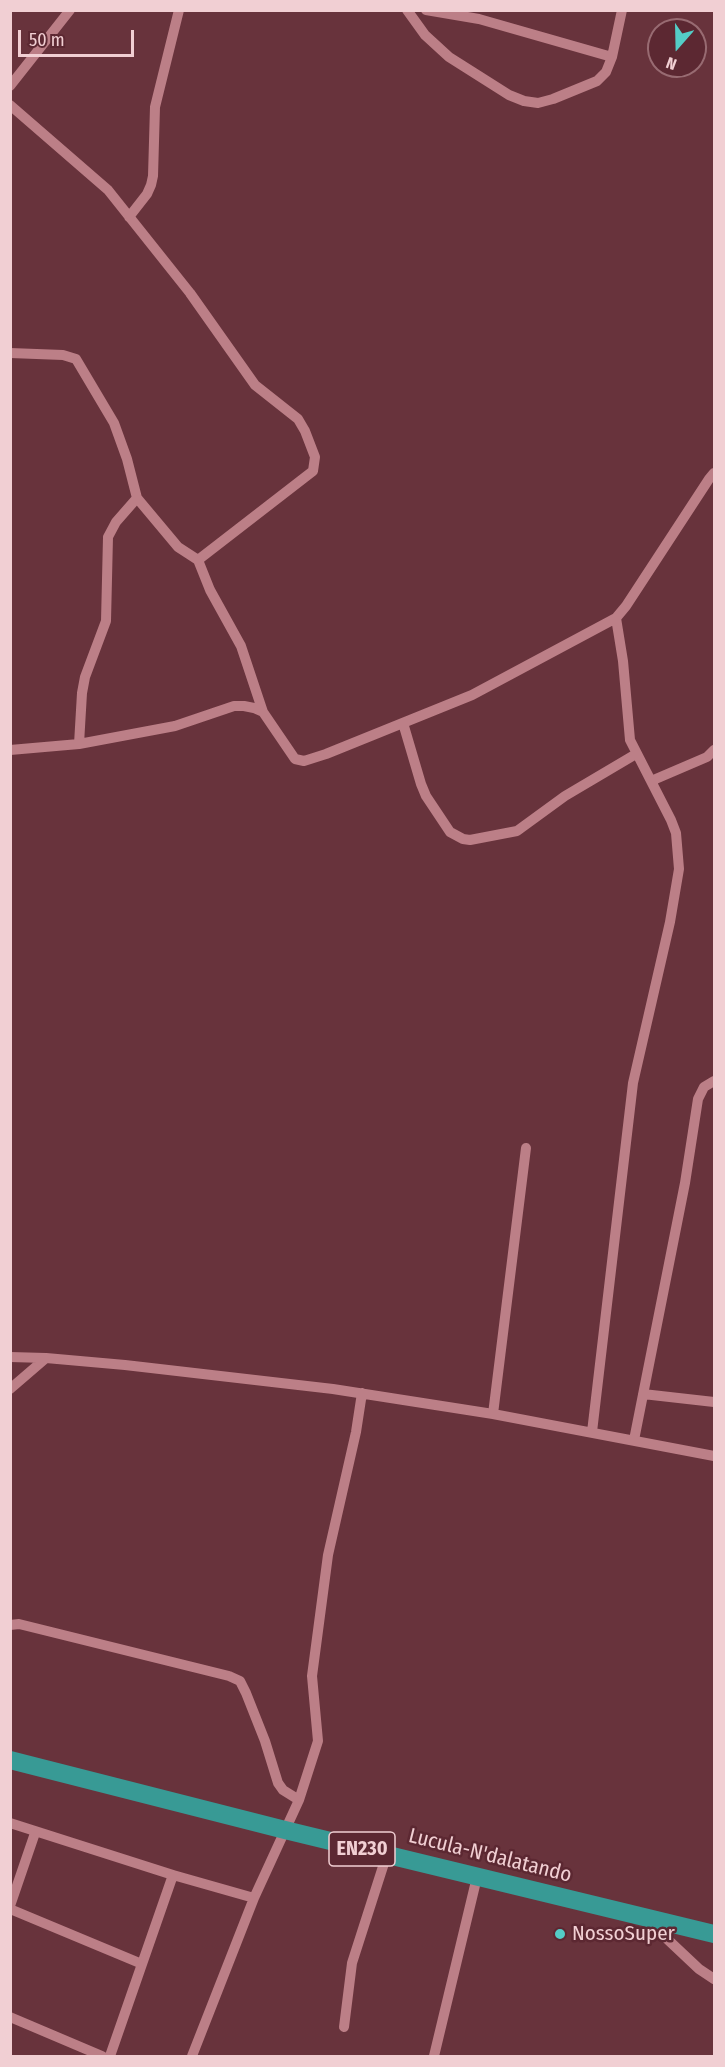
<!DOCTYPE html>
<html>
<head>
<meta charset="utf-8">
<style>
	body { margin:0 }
	#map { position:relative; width:725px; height:2067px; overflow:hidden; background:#68333c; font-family:"Fira Sans Condensed",sans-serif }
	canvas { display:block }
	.frame { position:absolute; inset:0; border:12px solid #f1cfd3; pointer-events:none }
	.north { position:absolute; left:647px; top:18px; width:60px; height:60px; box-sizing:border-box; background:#5c2832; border:2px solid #986b72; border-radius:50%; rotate:200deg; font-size:16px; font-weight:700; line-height:24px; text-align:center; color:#f1cfd3 }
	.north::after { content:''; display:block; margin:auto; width:21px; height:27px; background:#54cdc7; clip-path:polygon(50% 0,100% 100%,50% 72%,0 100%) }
	.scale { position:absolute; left:18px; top:30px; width:116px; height:27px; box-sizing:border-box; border:3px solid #f1cfd3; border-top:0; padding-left:8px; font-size:18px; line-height:21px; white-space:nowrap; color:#f1cfd3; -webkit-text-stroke:4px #5c2832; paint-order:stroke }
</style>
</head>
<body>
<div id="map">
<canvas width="725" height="2067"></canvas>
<div class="frame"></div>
<div class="north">N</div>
<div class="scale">50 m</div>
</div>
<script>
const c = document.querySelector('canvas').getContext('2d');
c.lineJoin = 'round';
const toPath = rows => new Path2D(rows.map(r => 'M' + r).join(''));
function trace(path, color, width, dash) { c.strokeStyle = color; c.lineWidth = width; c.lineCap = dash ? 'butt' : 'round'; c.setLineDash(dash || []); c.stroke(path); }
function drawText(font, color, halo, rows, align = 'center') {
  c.font = font + ' "Fira Sans Condensed",sans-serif'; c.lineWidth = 5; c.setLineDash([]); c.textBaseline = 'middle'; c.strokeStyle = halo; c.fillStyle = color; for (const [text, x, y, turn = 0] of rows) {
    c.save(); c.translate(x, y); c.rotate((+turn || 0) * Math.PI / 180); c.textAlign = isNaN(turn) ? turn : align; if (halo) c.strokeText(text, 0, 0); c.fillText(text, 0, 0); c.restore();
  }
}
trace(toPath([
	[407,10,425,35,449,57,509,95,524,101,538,103,553,99,597,81,606,72,612,57,622,10],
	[426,10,479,19,612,57],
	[10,86,70,10],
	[10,105,108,190,190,293,255,385,298,419,305,431,315,457,313,471,198,560],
	[129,217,147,194,151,185,153,176,155,107,179,10],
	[10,353,63,355,76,359,114,423,127,459,137,498,178,547,198,560,210,590,241,646,263,712],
	[403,723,421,784,426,796,450,832,463,839,470,840,517,831,565,796,636,754],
	[79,744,82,693,85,677,106,621,108,537,116,522,137,498],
	[10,750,79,744,175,726,234,706,244,706,254,708,263,712,295,759,304,761,326,754,472,695,616,618,626,606,709,479,714,473],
	[651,781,707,757,714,750],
	[10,1357,46,1358,125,1365,333,1389,493,1414,714,1456],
	[10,1389,46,1358],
	[643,1394,714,1402],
	[493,1414,526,1148],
	[592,1432,633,1083,670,922,679,869,676,833,671,820,630,740,623,661,616,618],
	[634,1440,685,1183,698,1099,704,1087,714,1081],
	[10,1625,19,1624,229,1676,240,1681,246,1693,265,1741,278,1783,283,1790,299,1800],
	[10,1823,173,1875,254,1898],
	[10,1906,35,1833],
	[10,1909,142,1964],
	[647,1920,699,1969,714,1979],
	[10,2017,102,2056],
	[344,2027,352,1963,387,1854],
	[110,2056,173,1875],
	[192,2056,254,1898,299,1800,318,1741,312,1676,328,1555,356,1432,362,1393],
	[434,2056,477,1877]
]), '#bc7f87', 10);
trace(toPath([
	[10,1760,285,1830,714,1934]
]), '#389a95', 18);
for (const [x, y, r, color] of [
	[560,1934,6,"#54cdc7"]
]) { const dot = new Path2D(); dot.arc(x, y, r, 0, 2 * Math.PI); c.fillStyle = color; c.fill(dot); trace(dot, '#5c2832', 2); }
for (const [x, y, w] of [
	[362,1849,66]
]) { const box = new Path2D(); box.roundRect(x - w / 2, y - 17, w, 34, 4.5); c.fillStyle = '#5c2832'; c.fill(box); trace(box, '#f1cfd3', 1.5); }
drawText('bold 20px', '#f1cfd3', null, [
	["EN230",362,1849]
]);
drawText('21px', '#f1cfd3', '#5c2832', [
	["Lucula-N'dalatando",490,1856,14]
]);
drawText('21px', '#f1cfd3', '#5c2832', [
	["NossoSuper",572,1934]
], 'left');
</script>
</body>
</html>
